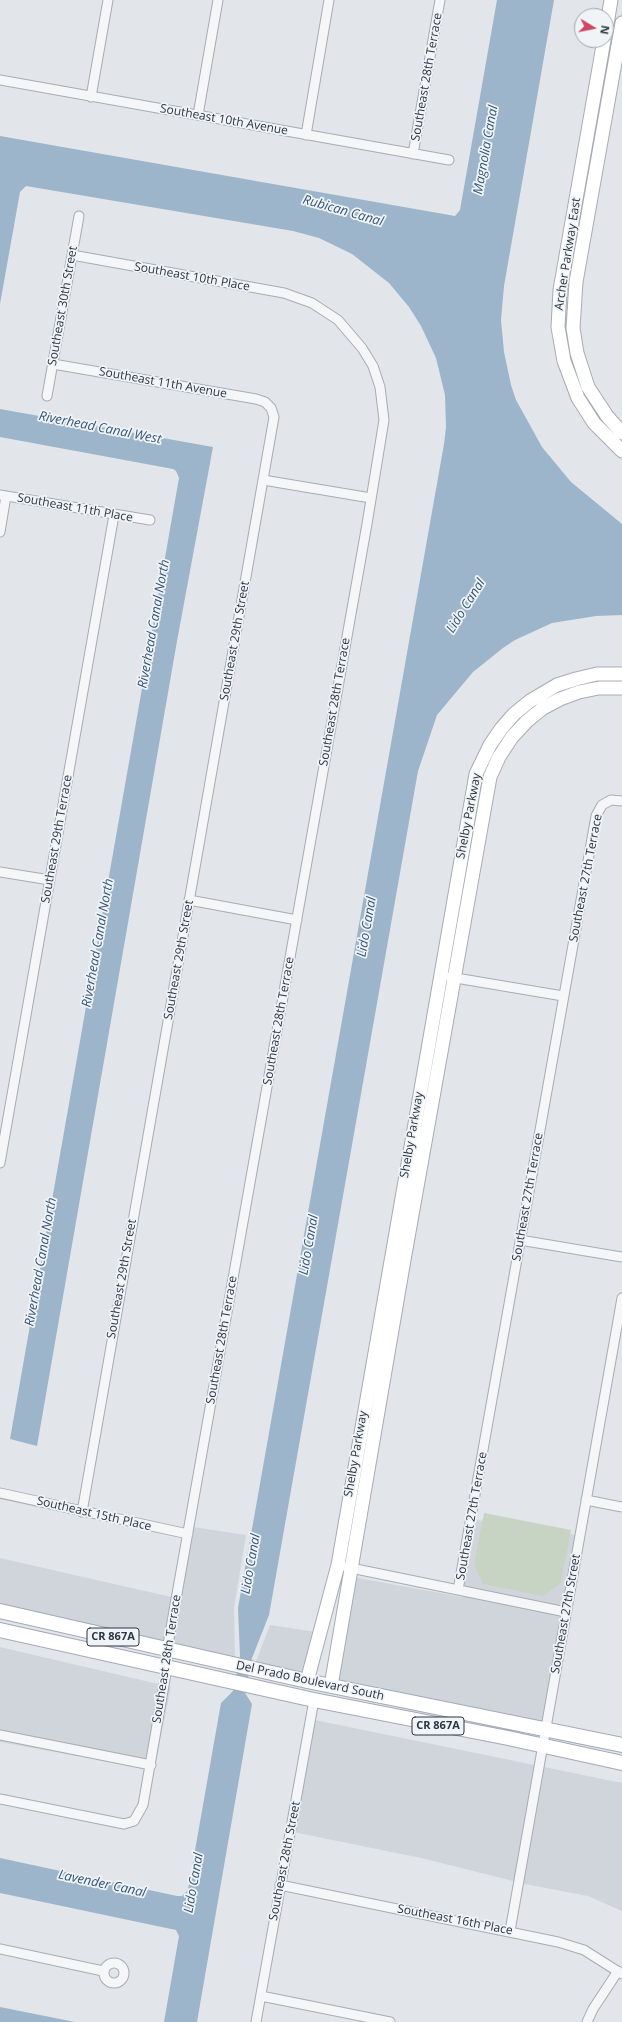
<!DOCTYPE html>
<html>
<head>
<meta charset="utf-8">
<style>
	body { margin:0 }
	#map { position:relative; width:622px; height:2022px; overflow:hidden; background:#e2e5ea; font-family:"Open Sans",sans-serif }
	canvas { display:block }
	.north { position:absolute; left:574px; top:8px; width:40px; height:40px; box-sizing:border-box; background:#f1f4f7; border:1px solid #a1a7af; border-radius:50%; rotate:100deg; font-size:11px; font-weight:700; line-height:16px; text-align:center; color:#2a3442 }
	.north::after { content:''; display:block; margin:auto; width:14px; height:18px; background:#cf4763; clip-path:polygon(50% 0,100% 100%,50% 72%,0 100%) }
</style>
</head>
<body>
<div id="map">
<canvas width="622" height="2022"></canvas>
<div class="north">N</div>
</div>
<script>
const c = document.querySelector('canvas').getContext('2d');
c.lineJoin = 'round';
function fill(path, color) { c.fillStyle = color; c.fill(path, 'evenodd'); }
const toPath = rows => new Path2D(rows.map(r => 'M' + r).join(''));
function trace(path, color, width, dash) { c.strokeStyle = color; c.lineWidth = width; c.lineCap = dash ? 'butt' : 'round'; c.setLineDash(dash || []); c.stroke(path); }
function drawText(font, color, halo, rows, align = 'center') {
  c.font = font + ' "Open Sans",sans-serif'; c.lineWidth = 3.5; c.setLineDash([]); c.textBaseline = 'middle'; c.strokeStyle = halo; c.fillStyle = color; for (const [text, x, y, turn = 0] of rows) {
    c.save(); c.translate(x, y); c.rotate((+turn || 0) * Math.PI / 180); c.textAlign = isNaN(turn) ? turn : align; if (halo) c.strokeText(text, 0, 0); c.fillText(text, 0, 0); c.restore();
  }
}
fill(toPath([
	[477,1520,583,1536,548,1725,336,1681,353,1577,462,1597],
	[186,1526,246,1535,234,1608,235,1660,0,1607,0,1558,180,1599],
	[270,1625,316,1632,304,1675,255,1664],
	[0,1647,171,1687,154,1770,0,1742],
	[310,1719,622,1783,622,1911,588,1896,525,1884,421,1858,293,1832]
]), '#d0d5dc');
fill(toPath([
	[484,1513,571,1530,561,1583,543,1596,483,1584,474,1565]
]), '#c8d4c3');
fill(toPath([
	[497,0,554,0,504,286,501,320,504,352,511,385,516,400,542,447,571,482,622,524,622,615,596,616,552,623,515,640,503,648,473,672,437,715,418,771,269,1615,252,1658,245,1693,252,1704,197,2022,164,2022,179,1936,176,1930,0,1893,0,1858,177,1896,182,1896,188,1890,221,1703,233,1691,240,1656,238,1608,444,444,446,427,445,395,436,358,421,326,409,307,389,283,352,254,319,238,293,231,26,186,20,192,0,304,0,136,455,216,460,210],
	[0,409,213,447,177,641,37,1446,10,1439,179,478,176,471,173,469,0,437],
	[0,2007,75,2022,0,2022]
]), '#9db5ca');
const street = toPath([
	[0,80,449,160],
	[91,97,108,0],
	[198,115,218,0],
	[306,135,329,0],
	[413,154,440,0],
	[53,364,256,399,265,402,271,408,274,417,82,1512],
	[47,396,79,216],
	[263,480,371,498],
	[0,495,150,520],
	[0,532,6,496],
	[0,872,50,880],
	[189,900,297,920],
	[450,977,563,996],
	[0,1163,114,515],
	[520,1240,622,1257],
	[0,1493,188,1534],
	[586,1500,622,1507],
	[346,1567,566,1612],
	[458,1590,596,816,602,805,611,800,622,801],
	[0,1735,151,1765],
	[0,1799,124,1824,134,1821,143,1805,167,1668,167,1650,367,524,384,420,380,387,373,366,362,348,338,320,312,303,284,293,72,255],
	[280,1885,558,1942,584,1950,622,1974],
	[510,1931,622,1298],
	[0,1949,103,1971],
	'104 1973a10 10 0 1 1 20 0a10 10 0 1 1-20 0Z',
	[261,1996,390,2022],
	[256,2022,314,1700],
	[587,2022,593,2009,618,1971]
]);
const secondary = toPath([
	[622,23,576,282,573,328,577,353,588,387,607,416,622,433],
	[606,30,611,0],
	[604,40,560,290,558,327,564,361,578,398,594,423,622,451],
	[307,1681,338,1565,476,774,490,745,501,729,514,714,530,701,557,685,576,679,597,674,622,674],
	[331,1686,404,1260,490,777,499,757,512,737,527,721,543,708,560,699,579,692,599,688,622,688]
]);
const primary = toPath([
	[0,1611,307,1681,622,1745],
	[0,1630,314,1700,508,1738,622,1763]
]);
trace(street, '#a7acb4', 11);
trace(secondary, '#a7acb4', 15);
trace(primary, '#a1aab6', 16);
trace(street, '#f4f6f8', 9);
trace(secondary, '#fff', 13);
trace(primary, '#fff', 14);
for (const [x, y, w] of [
	[113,1637,52],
	[438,1726,52]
]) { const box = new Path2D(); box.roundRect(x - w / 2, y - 9, w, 18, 3); c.fillStyle = '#f1f4f7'; c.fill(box); trace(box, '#2a3442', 1); }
drawText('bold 11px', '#2a3442', null, [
	["CR 867A",113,1637],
	["CR 867A",438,1726]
]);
drawText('12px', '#2a3442', '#f1f4f7', [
	["Southeast 28th Terrace",427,77,-80],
	["Southeast 10th Avenue",224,120,10],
	["Archer Parkway East",568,254,-81],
	["Southeast 10th Place",192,277,10],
	["Southeast 30th Street",63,306,-80],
	["Southeast 11th Avenue",163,383,10],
	["Southeast 11th Place",75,508,10],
	["Southeast 29th Street",235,641,-80],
	["Southeast 28th Terrace",335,702,-80],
	["Shelby Parkway",469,816,-79],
	["Southeast 29th Terrace",57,839,-80],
	["Southeast 27th Terrace",586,878,-79],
	["Southeast 29th Street",179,960,-80],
	["Southeast 28th Terrace",279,1021,-80],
	["Shelby Parkway",412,1135,-80],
	["Southeast 27th Terrace",528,1197,-80],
	["Southeast 29th Street",122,1279,-80],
	["Southeast 28th Terrace",222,1340,-80],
	["Shelby Parkway",356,1454,-80],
	["Southeast 15th Place",94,1514,13],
	["Southeast 27th Terrace",472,1516,-80],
	["Southeast 27th Street",566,1614,-80],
	["Southeast 28th Terrace",167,1659,-81],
	["Del Prado Boulevard South",310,1681,12],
	["Southeast 28th Street",285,1861,-79],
	["Southeast 16th Place",455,1920,11]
]);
drawText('italic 13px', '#335576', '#f1f4f7', [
	["Magnolia Canal",486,150,-80],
	["Rubican Canal",343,211,16],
	["Riverhead Canal West",100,428,11],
	["Lido Canal",466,606,-58],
	["Riverhead Canal North",154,624,-80],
	["Lido Canal",367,927,-80],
	["Riverhead Canal North",98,943,-80],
	["Lido Canal",309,1245,-80],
	["Riverhead Canal North",41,1262,-80],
	["Lido Canal",251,1564,-80],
	["Lido Canal",194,1883,-80],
	["Lavender Canal",102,1884,12]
]);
</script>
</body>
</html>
